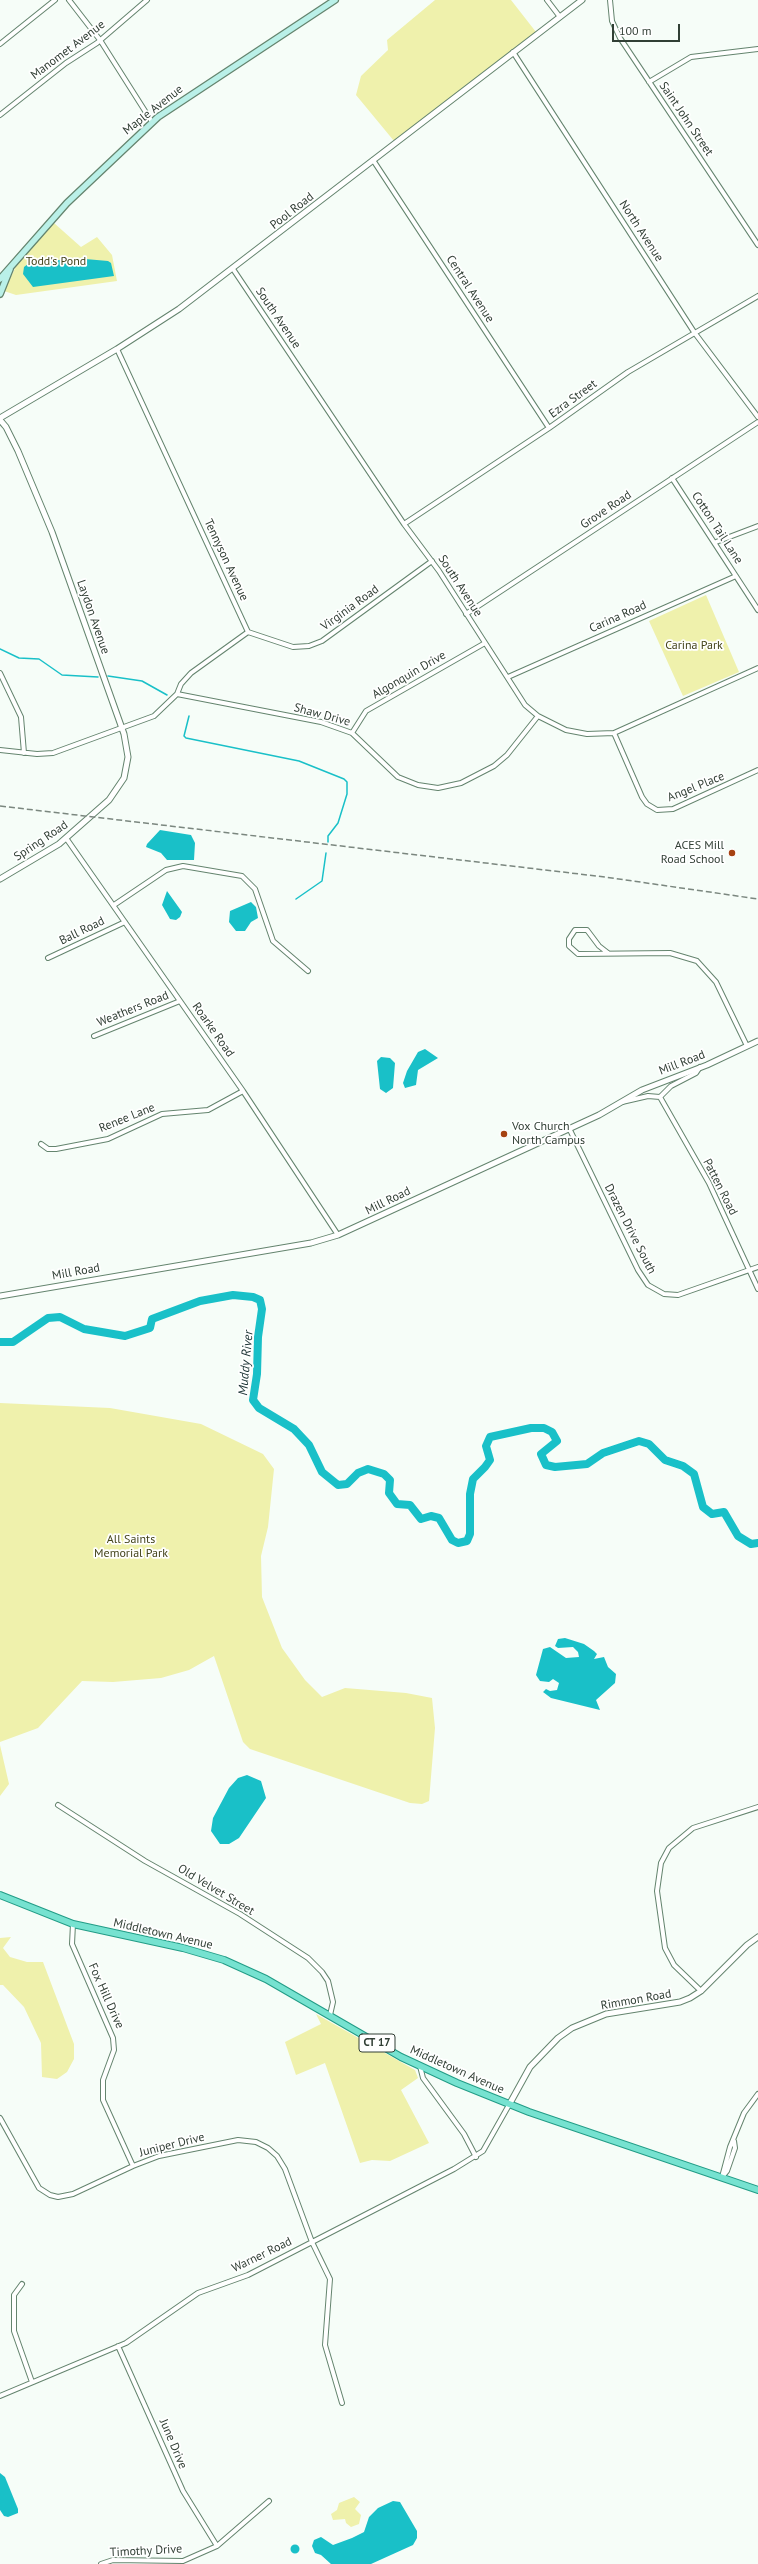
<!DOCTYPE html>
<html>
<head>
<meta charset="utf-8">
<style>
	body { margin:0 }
	#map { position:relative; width:758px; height:2564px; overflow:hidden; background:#f6fdf8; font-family:"PT Sans",sans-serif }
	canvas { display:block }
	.scale { position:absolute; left:612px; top:24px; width:68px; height:18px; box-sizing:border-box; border:2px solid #313f35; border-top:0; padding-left:5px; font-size:12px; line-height:14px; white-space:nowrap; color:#313f35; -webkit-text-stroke:3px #fff; paint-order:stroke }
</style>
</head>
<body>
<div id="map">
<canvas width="758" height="2564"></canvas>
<div class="scale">100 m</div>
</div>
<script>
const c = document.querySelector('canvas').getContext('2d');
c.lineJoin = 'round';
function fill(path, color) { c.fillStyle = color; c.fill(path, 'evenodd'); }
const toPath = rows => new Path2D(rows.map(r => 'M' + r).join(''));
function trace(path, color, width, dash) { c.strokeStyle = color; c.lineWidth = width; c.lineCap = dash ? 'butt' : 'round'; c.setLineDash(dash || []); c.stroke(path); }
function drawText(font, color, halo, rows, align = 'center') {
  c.font = font + ' "PT Sans",sans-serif'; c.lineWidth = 3.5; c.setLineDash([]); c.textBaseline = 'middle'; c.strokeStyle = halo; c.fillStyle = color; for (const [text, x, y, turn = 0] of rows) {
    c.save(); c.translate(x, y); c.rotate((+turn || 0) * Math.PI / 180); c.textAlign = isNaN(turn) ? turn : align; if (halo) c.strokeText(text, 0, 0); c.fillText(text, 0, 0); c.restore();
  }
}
fill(toPath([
	[435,0,511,0,536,32,394,141,356,95,361,76,388,50,387,40],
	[54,223,81,247,97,237,112,255,117,281,16,295,4,291,17,264],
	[706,595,739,672,683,696,649,621],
	[0,1403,110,1408,201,1424,263,1454,274,1469,268,1527,261,1556,262,1597,282,1648,305,1680,322,1697,345,1688,406,1693,432,1698,435,1728,429,1801,422,1804,410,1803,250,1749,243,1742,214,1656,189,1670,161,1678,113,1682,82,1681,38,1728,0,1742],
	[0,1745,9,1784,0,1796],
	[11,1937,3,1948,10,1957,27,1962,43,1962,74,2044,74,2059,67,2072,57,2079,42,2077,41,2043,24,2007,3,1985,0,1985,0,1938],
	[316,2014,415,2070,418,2078,401,2090,429,2143,390,2161,372,2160,360,2163,325,2063,296,2075,285,2042,321,2024],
	[354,2497,360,2502,355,2509,361,2515,359,2524,351,2527,346,2523,345,2519,333,2520,331,2514,337,2510,339,2503]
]), '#eff1ac');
fill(toPath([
	[74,258,108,261,111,263,114,276,33,287,23,274,24,267,28,264],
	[160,830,191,835,195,843,194,860,167,860,161,853,146,847,147,844],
	[167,891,182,912,180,917,176,920,170,919,162,905],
	[251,902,256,907,258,918,251,922,245,931,236,931,229,922,230,911],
	[425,1049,438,1058,418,1070,416,1085,405,1088,403,1083,407,1071,418,1052],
	[381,1057,390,1058,395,1063,393,1088,386,1093,380,1089,377,1061],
	[565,1638,584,1644,594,1651,597,1654,594,1659,604,1657,608,1667,616,1674,615,1683,596,1700,600,1710,551,1698,543,1692,546,1689,550,1691,557,1690,559,1683,553,1679,549,1682,540,1681,536,1675,543,1649,550,1647,566,1658,579,1657,578,1652,573,1647,558,1648,555,1646,558,1639],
	[247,1775,261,1781,266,1798,239,1838,229,1844,220,1844,211,1831,213,1818,229,1788,238,1778],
	[0,2473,5,2477,18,2509,18,2513,8,2517,4,2516,0,2510],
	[393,2501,400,2502,417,2531,417,2538,413,2545,371,2564,331,2564,321,2555,315,2553,312,2546,314,2540,321,2537,333,2545,352,2538,364,2532,369,2517,378,2508],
	'290.5 2549a4.5 4.5 0 1 1 9 0a4.5 4.5 0 1 1-9 0Z'
]), '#19c0c8');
trace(toPath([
	[0,649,19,658,39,659,62,675,98,677],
	[108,676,142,681,167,695],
	[189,716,184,736,186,738,299,761,344,779,347,782,347,794,338,823,328,836,328,842],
	[296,899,322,881,326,853]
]), '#19c0c8', 1.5);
trace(toPath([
	[0,1342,13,1342,48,1318,60,1317,84,1329,125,1336,150,1328,152,1319,200,1301,233,1295,253,1297,260,1300,262,1309,258,1337,257,1374,253,1400,259,1408,294,1429,309,1445,322,1472,338,1485,347,1484,358,1473,368,1469,384,1474,390,1480,389,1493,397,1504,410,1505,421,1519,431,1516,439,1518,452,1540,458,1543,467,1541,470,1534,470,1494,473,1479,485,1467,490,1460,486,1446,490,1437,531,1428,544,1428,552,1432,557,1441,541,1454,546,1465,555,1467,587,1464,603,1453,639,1441,649,1444,665,1460,683,1466,694,1474,703,1507,712,1514,724,1512,738,1536,751,1544,758,1543]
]), '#19c0c8', 8);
const minor = toPath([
	[69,0,100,40,152,122],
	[547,0,560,17],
	[610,0,612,21,620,38,758,245],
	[0,44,55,0],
	[513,52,694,332,758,417],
	[649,82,691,57,758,49],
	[0,115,66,63,97,43,147,0],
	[373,160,549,428],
	[233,269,404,524,439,571,525,705,538,716,566,730,587,734,614,733,758,668],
	[672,478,758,610],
	[404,524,549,428,628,372,758,296],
	[716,542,758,526],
	[466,614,758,422],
	[248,632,293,647,309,646,322,641,432,561],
	[0,673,21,717,24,753],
	[508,677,736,576],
	[177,694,321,722,352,733,398,777,418,785,438,788,461,783,494,766,507,755,538,716],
	[352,733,366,711,485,643],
	[614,733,642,797,647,804,657,810,673,809,758,770],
	[0,750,37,754,53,753,154,716,177,694,181,684,191,673,248,632,117,349],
	[66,838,243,1091,338,1235],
	[114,905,166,870,183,866,242,876,255,889,273,941,308,971],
	[608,953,599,946,587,930,575,930,569,939,569,946,578,954,670,953,697,961,716,982,747,1046],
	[48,958,125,922],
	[94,1036,180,1001],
	[700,1067,696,1073,671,1086,660,1097,709,1183,758,1289],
	[622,1102,648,1096,660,1097],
	[569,1128,638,1270,648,1285,664,1294,678,1295,758,1267],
	[41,1144,48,1149,56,1149,108,1139,162,1114,208,1110,243,1091],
	[58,1805,145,1861,240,1914,308,1958,322,1972,328,1981,333,2002,330,2015],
	[73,1924,72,1944,113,2038,114,2050,103,2080,103,2100,133,2166],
	[701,1991,674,1965,665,1948,657,1891,661,1863,669,1848,693,1828,758,1807],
	[420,2066,423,2078,464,2134,476,2157],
	[0,2118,39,2188,50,2195,58,2197,73,2194,133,2166,159,2156,238,2140,256,2142,268,2148,277,2156,285,2169,312,2242,330,2279,325,2345,342,2403],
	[722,2177,730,2147,744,2113,758,2094],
	[722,2177,727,2171,735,2148,734,2141],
	[22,2284,14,2295,14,2331,32,2382],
	[118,2346,183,2491,217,2546],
	[0,2396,126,2343,198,2293,248,2275,454,2169,483,2151,509,2105],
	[101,2564,113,2560,183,2561,217,2546,269,2501]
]);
const tertiary = toPath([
	[0,418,117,349,179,309,582,0],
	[0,420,6,427,18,451,52,532,124,734,128,757,124,778,109,800,59,844,0,879],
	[0,1296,311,1243,338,1235,599,1115,642,1090,707,1065,758,1041],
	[509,2105,530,2067,558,2038,572,2028,606,2014,680,2002,690,1998,701,1991,747,1945,758,1937]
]);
const secondary = toPath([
	[0,279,67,203,158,117,335,0],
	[0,294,10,269]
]);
const primary = toPath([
	[0,1895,73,1924,183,1948,224,1960,266,1979,401,2057,457,2083,529,2112,758,2190]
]);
trace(minor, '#64846e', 6);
trace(tertiary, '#64846e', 7);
trace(secondary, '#64846e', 8);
trace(primary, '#229c86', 8);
trace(minor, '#fff', 4);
trace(tertiary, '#fff', 5);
trace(secondary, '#baf0e8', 5.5);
trace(primary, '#76e2d0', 6);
trace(toPath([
	[0,806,605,877,758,899]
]), '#7b877f', 1.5, [6, 3]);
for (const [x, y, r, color] of [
	[732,853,4,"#a64212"],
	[504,1134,4,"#a64212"]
]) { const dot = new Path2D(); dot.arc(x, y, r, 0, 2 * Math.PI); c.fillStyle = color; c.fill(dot); trace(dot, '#fff', 1.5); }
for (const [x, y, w] of [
	[377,2043,36]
]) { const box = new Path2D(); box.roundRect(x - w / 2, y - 9, w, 18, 3); c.fillStyle = '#fff'; c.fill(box); trace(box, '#313f35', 1); }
drawText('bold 11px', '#313f35', null, [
	["CT 17",377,2043]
]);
drawText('12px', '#313f35', '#fff', [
	["Manomet Avenue",68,50,-37],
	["Maple Avenue",153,110,-38],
	["Saint John Street",686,119,56],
	["Pool Road",292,211,-38],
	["North Avenue",641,231,57],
	["Central Avenue",470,289,57],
	["South Avenue",278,318,56],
	["Ezra Street",573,399,-36],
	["Grove Road",606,510,-34],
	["Cotton Tail Lane",717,528,57],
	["Tennyson Avenue",226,560,65],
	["South Avenue",460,586,57],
	["Virginia Road",350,608,-36],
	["Laydon Avenue",93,617,71],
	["Carina Road",618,617,-24],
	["Algonquin Drive",409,675,-30],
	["Shaw Drive",322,715,15],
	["Angel Place",696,787,-22],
	["Spring Road",41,841,-34],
	["Ball Road",82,931,-26],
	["Weathers Road",133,1009,-22],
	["Roarke Road",213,1030,55],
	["Mill Road",682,1063,-21],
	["Renee Lane",127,1118,-22],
	["Patten Road",720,1187,63],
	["Mill Road",388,1201,-26],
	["Drazen Drive South",630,1229,63],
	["Mill Road",76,1272,-10],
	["Old Velvet Street",216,1890,31],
	["Middletown Avenue",163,1934,13],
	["Fox Hill Drive",106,1996,66],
	["Rimmon Road",636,2000,-10],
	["Middletown Avenue",457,2070,24],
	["Juniper Drive",172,2145,-14],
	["Warner Road",262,2255,-26],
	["June Drive",173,2444,67],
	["Timothy Drive",146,2551,-3]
]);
drawText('12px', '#44441b', '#fff', [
	["Todd's Pond",56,262],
	["Carina Park",694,646],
	["All Saints",131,1540],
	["Memorial Park",131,1554]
]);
drawText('12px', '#313f35', '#fff', [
	["ACES Mill",724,846],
	["Road School",724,860],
	["Vox Church",512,1127,"left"],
	["North Campus",512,1141,"left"]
], 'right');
drawText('italic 13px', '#1a3233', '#fff', [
	["Muddy River",246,1363,-85]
]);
</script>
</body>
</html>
